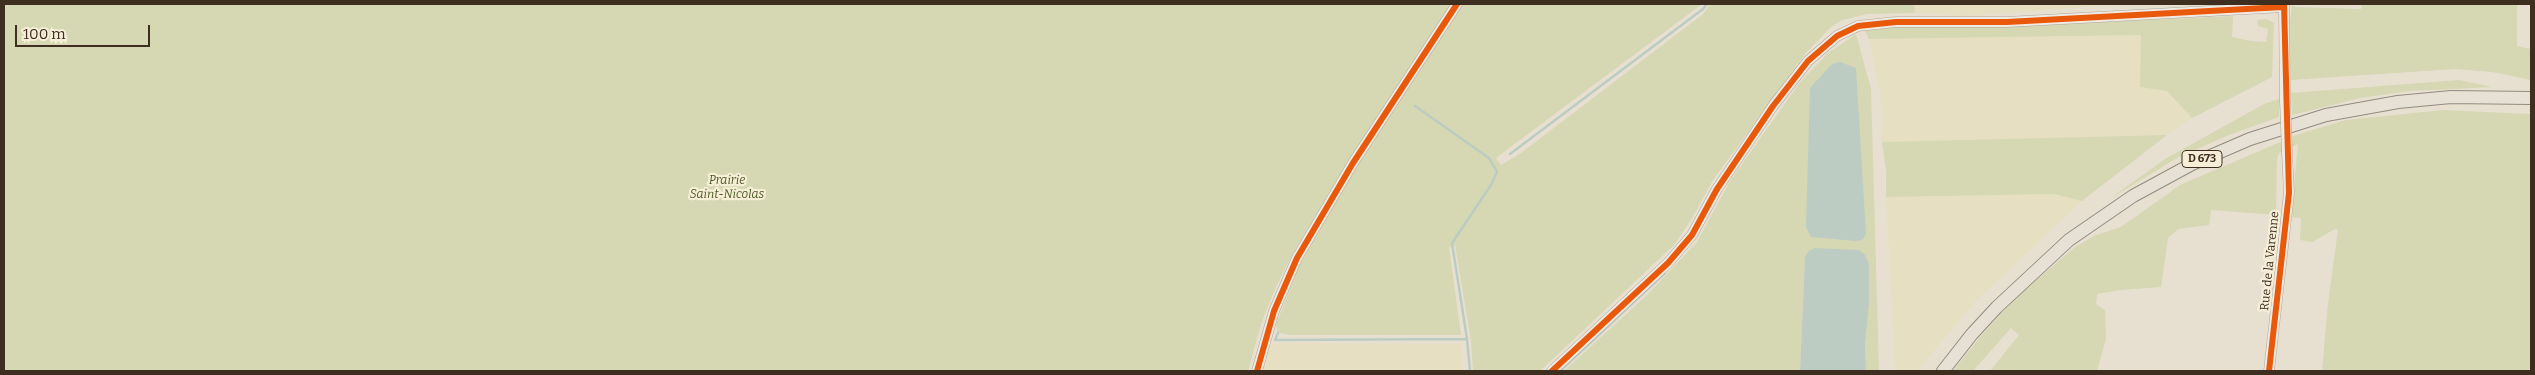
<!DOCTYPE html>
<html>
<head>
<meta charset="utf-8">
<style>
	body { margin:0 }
	#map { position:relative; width:2535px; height:375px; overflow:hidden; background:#e7e0d1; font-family:Bitter,serif }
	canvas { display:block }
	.frame { position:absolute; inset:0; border:5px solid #3d2e20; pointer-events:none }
	.scale { position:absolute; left:15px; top:25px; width:135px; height:22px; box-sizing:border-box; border:2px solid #3d2e20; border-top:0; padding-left:6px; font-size:15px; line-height:18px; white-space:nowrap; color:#3d2e20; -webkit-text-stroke:4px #f7eed8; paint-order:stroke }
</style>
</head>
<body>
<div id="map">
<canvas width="2535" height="375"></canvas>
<div class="frame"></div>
<div class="scale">100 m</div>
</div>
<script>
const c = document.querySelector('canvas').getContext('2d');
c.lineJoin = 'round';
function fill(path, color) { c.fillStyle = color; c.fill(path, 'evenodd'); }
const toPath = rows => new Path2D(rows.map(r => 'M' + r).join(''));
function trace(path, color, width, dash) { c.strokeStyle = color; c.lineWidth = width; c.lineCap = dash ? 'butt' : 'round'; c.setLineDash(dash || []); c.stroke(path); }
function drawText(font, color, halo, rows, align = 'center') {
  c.font = font + ' Bitter,serif'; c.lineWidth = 4.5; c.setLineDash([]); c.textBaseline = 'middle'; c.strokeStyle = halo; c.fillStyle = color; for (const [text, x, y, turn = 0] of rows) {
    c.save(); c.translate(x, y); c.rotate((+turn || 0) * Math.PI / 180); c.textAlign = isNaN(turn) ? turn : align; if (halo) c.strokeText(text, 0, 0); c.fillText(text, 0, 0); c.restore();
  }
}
fill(toPath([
	[1914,4,2110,4,2110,5,1968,16,1915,13],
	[2141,35,2167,91,2192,118,2167,135,1882,142,1880,92,1869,39],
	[2055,194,2082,201,1975,302,1917,371,1895,371,1886,197],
	[1272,343,1461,344,1463,371,1264,371]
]), '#e6dfc2');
fill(toPath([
	[4,4,1451,4,1344,168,1292,255,1275,289,1261,324,1248,371,4,371],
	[1462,4,1702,4,1496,158,1501,165,1521,153,1703,14,1710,4,1914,4,1915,13,1867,14,1842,20,1831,27,1805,54,1713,180,1691,220,1674,245,1540,371,1473,371,1471,341,1455,245,1452,248,1449,247,1461,335,1291,335,1278,333,1276,324,1301,262,1351,175],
	[2292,4,2295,7,2361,9,2362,4,2517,4,2517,46,2531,49,2531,80,2492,72,2455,69,2291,80,2288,40],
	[2233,16,2232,37,2251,41,2266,42,2268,29,2258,26,2257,20,2266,19,2274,23,2272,77,2192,118,2167,91,2140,87,2141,35,1869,39,1865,31,1896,27,2038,25],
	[1856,34,1871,89,1879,371,1866,371,1865,342,1805,257,1800,371,1564,371,1648,294,1697,242,1730,181,1801,81,1828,53],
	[2459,80,2492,87,2410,91,2360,98,2292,115,2291,93],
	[2279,99,2279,117,2229,135,2177,158,2108,200,2165,159,2264,104],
	[2443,110,2531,114,2531,371,2322,371,2328,303,2338,230,2335,229,2312,242,2300,240,2301,218,2291,217,2298,144,2279,153,2277,160,2276,215,2211,210,2209,225,2178,229,2168,238,2161,287,2121,290,2097,294,2096,304,2105,310,2106,339,2097,371,1990,371,2019,335,2011,328,1973,371,1953,371,1980,337,2016,297,2075,247,2096,235,2121,227,2180,185,2299,134,2346,120],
	[2167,135,2082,201,2054,194,1886,197,1886,171,1882,142]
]), '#d6d7b3');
fill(toPath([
	[1840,62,1856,68,1866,235,1862,240,1856,241,1811,237,1806,227,1810,88,1832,64],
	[1815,248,1859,250,1865,255,1869,264,1869,303,1865,342,1866,371,1800,371,1805,257,1809,251]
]), '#bcccc2');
trace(toPath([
	[1415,106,1489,158,1497,172,1491,185,1452,243,1467,339,1470,371],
	[1510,154,1703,9,1707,4],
	[1278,333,1275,340,1467,339],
	[1560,371,1665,273]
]), '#bcccc2', 2.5);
const minor = toPath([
	[2284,4,2285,101],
	[1257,371,1274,311,1297,258,1353,163,1457,4],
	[1552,371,1668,263,1692,235,1717,189,1773,106,1808,61,1837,36,1858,26,1896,22,2007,22,2283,7],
	[2269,371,2289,193,2287,152]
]);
const major = toPath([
	[1943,371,1972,334,1997,307,2069,240,2133,196,2192,164,2250,139,2326,115,2398,102,2451,97,2531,98]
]);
trace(minor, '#ada599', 11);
trace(major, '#928b80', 14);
trace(minor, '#efebe3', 10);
trace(major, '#e6e1d4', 12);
const minorBridge = toPath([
	[2285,101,2287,152]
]);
trace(minorBridge, '#ada599', 11, []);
trace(minorBridge, '#efebe3', 10);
trace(toPath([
	[1257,371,1274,311,1297,258,1353,163,1457,4],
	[1552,371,1668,263,1692,235,1717,189,1773,106,1808,61,1837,36,1858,26,1896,22,2007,22,2283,7],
	[2269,371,2289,193,2284,4]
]), '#e8590c', 6);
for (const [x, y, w] of [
	[2202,159,40]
]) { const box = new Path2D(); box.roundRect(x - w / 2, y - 8.5, w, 17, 4); c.fillStyle = '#f7eed8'; c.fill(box); trace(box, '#3d2e20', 1); }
drawText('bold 11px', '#3d2e20', null, [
	["D 673",2202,159]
]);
drawText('italic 12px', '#4d5a26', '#f7eed8', [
	["Prairie",727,181],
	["Saint-Nicolas",727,195]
]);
drawText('12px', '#3d2e20', '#f7eed8', [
	["Rue de la Varenne",2270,261,-84]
]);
</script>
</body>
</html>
